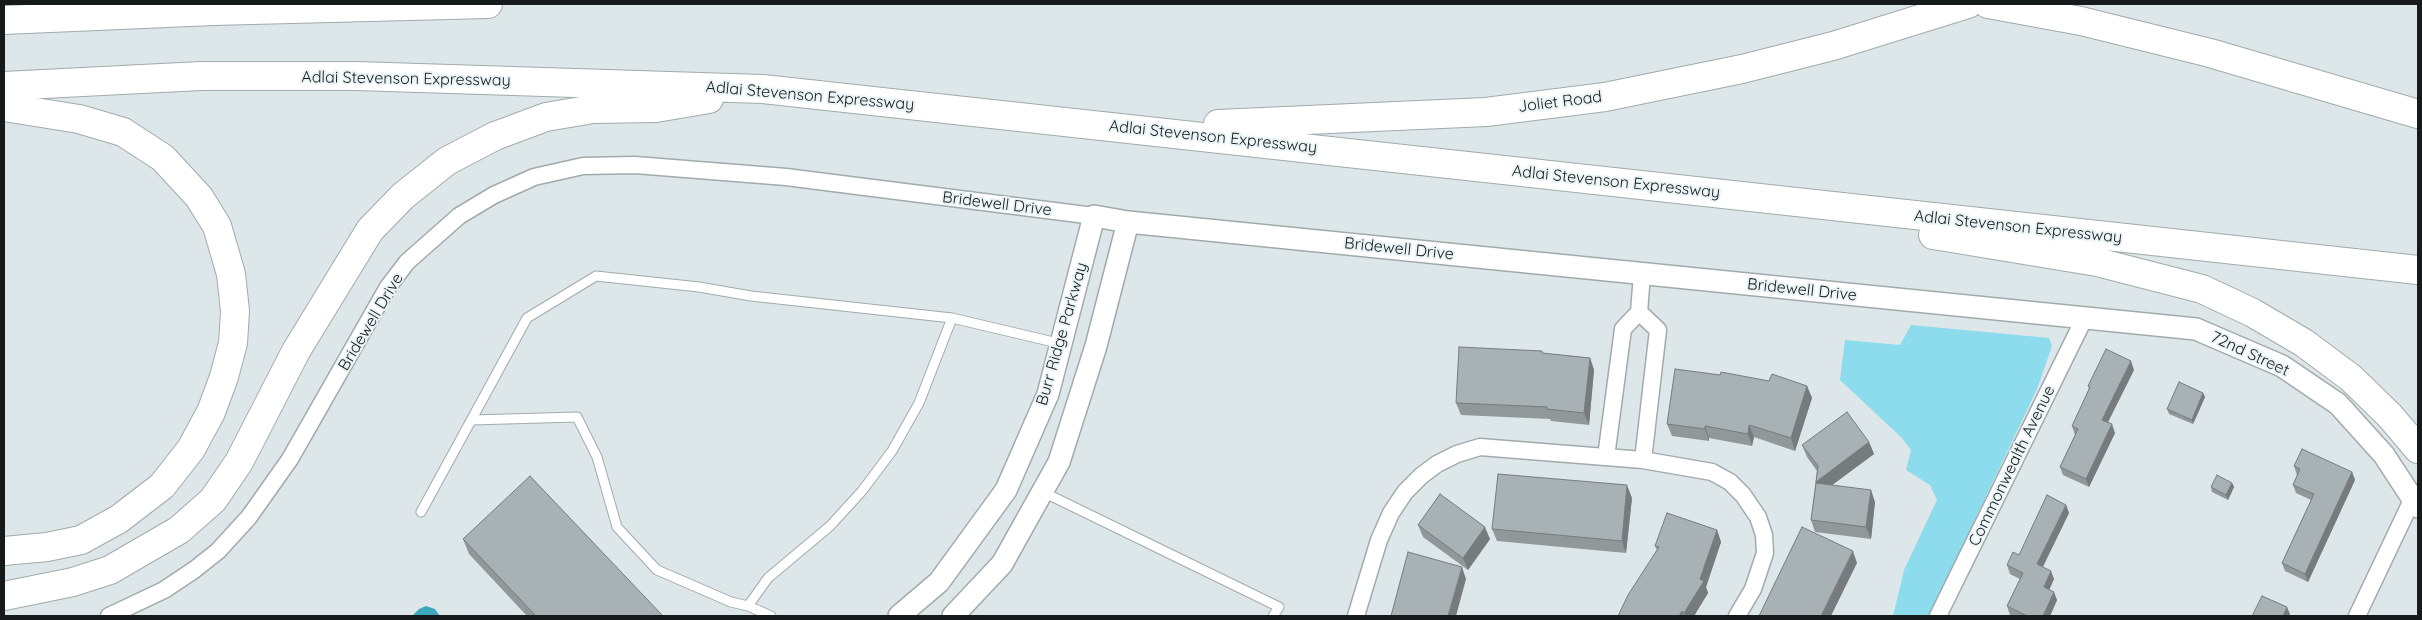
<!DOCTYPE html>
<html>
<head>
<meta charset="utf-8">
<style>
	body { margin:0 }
	#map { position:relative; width:2422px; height:620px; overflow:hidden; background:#dde6e8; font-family:Quicksand,sans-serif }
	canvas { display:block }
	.frame { position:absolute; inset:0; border:5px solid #171a1b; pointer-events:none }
</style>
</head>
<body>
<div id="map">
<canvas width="2422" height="620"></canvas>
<div class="frame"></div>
</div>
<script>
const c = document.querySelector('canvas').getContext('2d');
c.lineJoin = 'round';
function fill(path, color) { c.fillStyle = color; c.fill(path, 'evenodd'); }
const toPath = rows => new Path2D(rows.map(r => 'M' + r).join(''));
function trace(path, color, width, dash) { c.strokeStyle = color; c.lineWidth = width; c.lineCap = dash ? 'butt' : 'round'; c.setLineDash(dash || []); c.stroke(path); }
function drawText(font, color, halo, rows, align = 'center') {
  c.font = font + ' Quicksand,sans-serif'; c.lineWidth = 4; c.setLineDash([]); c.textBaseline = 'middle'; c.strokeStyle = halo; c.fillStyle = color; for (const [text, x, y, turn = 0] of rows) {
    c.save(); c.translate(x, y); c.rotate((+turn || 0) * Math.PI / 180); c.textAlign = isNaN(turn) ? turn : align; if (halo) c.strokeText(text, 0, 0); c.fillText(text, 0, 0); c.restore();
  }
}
fill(toPath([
	[1911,325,2049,338,2052,346,2037,389,1929,616,1893,616,1904,570,1937,500,1930,485,1906,470,1911,450,1902,438,1840,380,1845,340,1900,345]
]), '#8cdced');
fill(toPath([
	[426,606,435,609,440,616,412,616,419,609]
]), '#3da9bd');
const service = toPath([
	[471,420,577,417,597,457,617,527,657,570,731,602,748,606,771,616],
	[1043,492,1279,607,1273,616],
	[421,512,527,318,596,276,699,287,751,296,952,318,1062,344],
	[748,606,768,578,830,526,862,491,892,451,919,403,952,318]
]);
const minor = toPath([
	[1639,312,1658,330,1643,460],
	[1606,457,1623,329,1639,312,1642,274],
	[109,616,164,590,194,570,218,551,249,517,290,459,388,287,407,262,459,216,494,195,534,177,583,166,635,165,786,177,1094,216],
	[1356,616,1379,540,1391,513,1405,492,1421,476,1437,464,1457,454,1480,447,1643,460,1712,472,1730,482,1743,495,1758,517,1764,535,1765,553,1753,589,1737,616],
	[1938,616,2085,317],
	[2357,616,2413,498]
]);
const tertiary = toPath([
	[899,616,939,582,1006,490,1048,394,1094,216,1128,222,2196,329,2282,366,2338,404,2384,455,2418,507],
	[953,616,1002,564,1059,462,1096,346,1128,222]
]);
const motorway = toPath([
	[1988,4,2081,21,2210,53,2418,114],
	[4,20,213,11,488,4],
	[4,86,201,76,356,76,763,89,2418,270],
	[4,107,79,119,123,132,163,158,199,197,217,226,231,274,235,311,233,343,224,377,211,412,191,449,162,486,119,519,81,540,47,547,4,551],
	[1218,124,1486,112,1605,97,1742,69,1833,46,1968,4],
	[1933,235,2097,262,2202,289,2253,313,2304,343,2351,378,2390,416,2418,449],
	[4,596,73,582,110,570,179,530,213,500,239,462,296,351,370,230,403,196,447,161,495,136,546,117,593,109,656,108,709,99]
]);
trace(service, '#a1aaac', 11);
trace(minor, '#a1aaac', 19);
trace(tertiary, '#a1aaac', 24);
trace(motorway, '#a1aaac', 30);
trace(service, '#fff', 9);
trace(minor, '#fff', 16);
trace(tertiary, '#fff', 21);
trace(motorway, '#fff', 28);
fill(toPath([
	[1542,351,1542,353,1590,358,1594,370,1589,425,1551,421,1550,419,1461,415,1456,403],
	[2134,370,2108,422,2115,433,2089,487,2063,475,2060,467,2075,435,2072,426,2089,389,2088,386],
	[1769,381,1807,386,1812,398,1795,451,1754,437,1752,446,1709,438,1709,441,1672,436,1667,424],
	[2203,393,2205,397,2193,424,2169,414,2167,409],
	[1869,442,1874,454,1832,485,1875,502,1871,539,1815,532,1811,520,1817,471,1807,457,1802,445],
	[2294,466,2352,472,2355,480,2308,582,2285,571,2282,563,2311,500,2296,493,2293,485,2297,475],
	[2232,483,2234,487,2228,500,2212,492,2211,487],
	[1632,498,1626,553,1497,541,1492,529],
	[2066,505,2069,513,2043,567,2054,579,2049,590,2057,600,2050,616,2013,616,2010,615,2007,606,2020,579,2010,574,2007,565,2019,555],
	[1418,525,1490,539,1468,570,1423,537],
	[1717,530,1721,542,1706,587,1708,593,1694,616,1618,616,1657,550,1655,546],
	[463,539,663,616,527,616,469,554]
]), '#90989a');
fill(toPath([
	[1590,358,1594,370,1589,425,1584,413],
	[2131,361,2134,370,2105,428,2102,420],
	[1807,386,1812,398,1795,451,1791,438],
	[2203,393,2205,397,2193,424,2192,420],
	[2112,424,2115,433,2089,487,2086,479],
	[1749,425,1754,437,1752,446,1748,434],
	[1705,426,1709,438,1709,441,1705,429],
	[1869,442,1874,454,1820,494,1816,482],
	[2352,472,2355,480,2308,582,2305,574],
	[2232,483,2234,487,2228,500,2226,495],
	[1627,485,1632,498,1626,553,1622,541],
	[1871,490,1875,502,1871,539,1866,527],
	[2066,505,2069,513,2040,572,2037,564],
	[1485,527,1490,539,1468,570,1463,558],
	[1717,530,1721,542,1706,587,1708,593,1694,616,1686,616,1684,613],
	[1853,551,1857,563,1831,616,1821,616],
	[1462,567,1466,579,1456,616,1448,616],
	[2051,571,2054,579,2047,595,2044,587],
	[2054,592,2057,600,2050,616,2043,616],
	[2287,607,2290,614,2289,616,2283,616],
	[1682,611,1683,616,1679,616]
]), '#767c7d');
const building = toPath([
	[1459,347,1542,351,1542,353,1590,358,1584,413,1547,409,1547,407,1456,403,1459,347],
	[2106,349,2131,361,2102,420,2112,424,2086,479,2060,467,2078,429,2072,426,2090,387,2088,386,2106,349],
	[1675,369,1720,375,1721,372,1769,381,1772,374,1807,386,1791,438,1749,425,1748,434,1705,426,1705,429,1667,424,1675,369],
	[2179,382,2203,393,2192,420,2167,409,2179,382],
	[1847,412,1869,442,1816,482,1818,466,1802,445,1847,412],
	[2302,449,2352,472,2305,574,2282,563,2314,494,2293,485,2300,469,2294,466,2302,449],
	[1498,474,1627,485,1622,541,1492,529,1498,474],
	[2217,475,2232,483,2226,495,2211,487,2217,475],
	[530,476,663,616,536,616,463,539,530,476],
	[1816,483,1871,490,1866,527,1811,520,1816,483],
	[1440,494,1485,527,1463,558,1418,525,1440,494],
	[2047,495,2066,505,2037,564,2051,571,2044,587,2054,592,2043,616,2027,616,2007,606,2023,573,2007,565,2013,552,2019,555,2047,495],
	[1667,513,1717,530,1700,579,1704,581,1684,613,1682,611,1679,616,1618,616,1628,595,1659,547,1655,546,1667,513],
	[1802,527,1853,551,1821,616,1759,616,1802,527],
	[1408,552,1462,567,1448,616,1391,616,1408,552],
	[2262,596,2287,607,2283,616,2252,616,2262,596]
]);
fill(building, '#a8b1b3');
trace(building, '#767c7d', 1);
drawText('16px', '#171a1b', '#eaf4f6', [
	["Adlai Stevenson Expressway",406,79,1],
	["Adlai Stevenson Expressway",810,96,5],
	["Joliet Road",1560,102,-7],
	["Adlai Stevenson Expressway",1213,137,6],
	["Adlai Stevenson Expressway",1616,182,6],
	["Bridewell Drive",997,204,7],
	["Adlai Stevenson Expressway",2018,227,6],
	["Bridewell Drive",1399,249,6],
	["Bridewell Drive",1802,290,6],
	["Bridewell Drive",371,322,-59],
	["Burr Ridge Parkway",1062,334,-74],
	["72nd Street",2250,354,25],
	["Commonwealth Avenue",2012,466,-64]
]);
</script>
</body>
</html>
